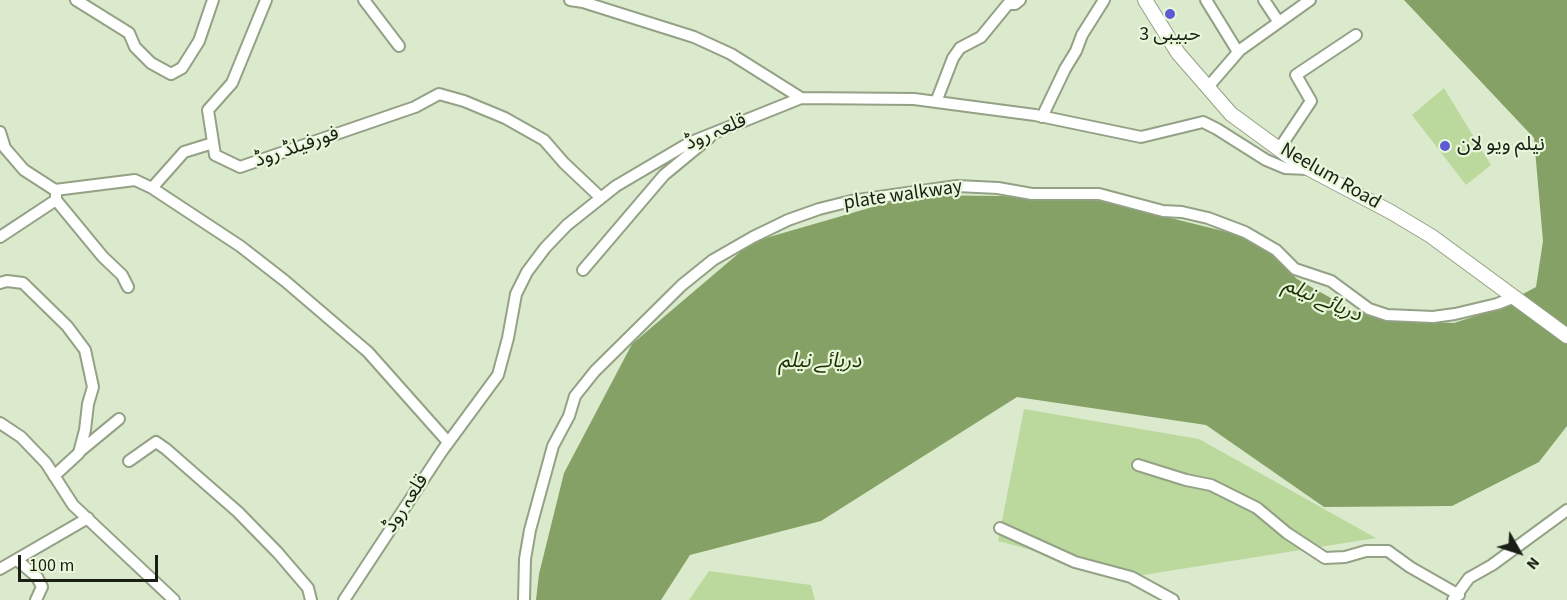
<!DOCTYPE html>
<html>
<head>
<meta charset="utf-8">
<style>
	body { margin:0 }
	#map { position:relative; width:1567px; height:600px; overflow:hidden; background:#dbeacd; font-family:"Source Sans 3",sans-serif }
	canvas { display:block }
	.north { position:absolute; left:1489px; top:522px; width:60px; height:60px; -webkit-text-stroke:4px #e8f7da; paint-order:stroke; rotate:129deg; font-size:16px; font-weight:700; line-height:24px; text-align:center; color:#1a1f15 }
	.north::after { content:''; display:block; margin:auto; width:21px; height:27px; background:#1a1f15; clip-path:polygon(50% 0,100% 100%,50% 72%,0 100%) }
	.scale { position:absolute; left:18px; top:555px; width:140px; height:27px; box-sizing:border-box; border:3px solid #1a1f15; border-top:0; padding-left:8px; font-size:18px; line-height:21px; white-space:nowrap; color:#1a1f15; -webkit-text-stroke:4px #e8f7da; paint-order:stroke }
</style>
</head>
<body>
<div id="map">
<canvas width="1567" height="600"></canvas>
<div class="north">N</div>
<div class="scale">100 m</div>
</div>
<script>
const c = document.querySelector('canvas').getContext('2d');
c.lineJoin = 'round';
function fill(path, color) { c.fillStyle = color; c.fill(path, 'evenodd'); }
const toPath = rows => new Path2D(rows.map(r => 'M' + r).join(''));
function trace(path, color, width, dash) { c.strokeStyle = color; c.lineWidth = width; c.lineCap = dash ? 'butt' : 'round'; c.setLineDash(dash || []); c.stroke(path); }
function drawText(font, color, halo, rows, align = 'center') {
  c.font = font + ' "Source Sans 3","Noto Sans Arabic",sans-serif'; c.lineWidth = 4.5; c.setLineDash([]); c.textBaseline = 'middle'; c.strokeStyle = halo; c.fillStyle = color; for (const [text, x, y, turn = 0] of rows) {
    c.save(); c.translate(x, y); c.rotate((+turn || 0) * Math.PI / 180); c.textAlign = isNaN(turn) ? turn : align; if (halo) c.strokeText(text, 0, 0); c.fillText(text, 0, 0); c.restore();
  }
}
fill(toPath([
	[1444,88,1491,165,1466,185,1412,115],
	[1024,409,1199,439,1376,538,1131,577,998,541],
	[709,571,811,585,815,600,689,600]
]), '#bcd99d');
fill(toPath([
	[1404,0,1567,0,1567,426,1539,462,1452,506,1324,507,1206,425,1017,397,821,521,690,555,661,600,536,600,539,574,564,473,632,344,752,242,914,195,1086,197,1235,234,1268,251,1297,279,1354,311,1384,320,1454,323,1491,311,1536,287,1543,241,1534,138]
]), '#85a165');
const minor = toPath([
	[76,0,129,33,135,47,151,63,171,74,182,68,199,41,213,0],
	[266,0,232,83,208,110,215,155,240,167,415,107,439,94,464,101,505,118,544,140,564,163,601,198],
	[364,0,399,46],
	[570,0,583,2,694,37,731,54,801,98],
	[1206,0,1238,52],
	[1264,0,1278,21],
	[1208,87,1240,50,1310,0],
	[936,102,953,58,960,48,981,37,1008,4,1015,4,1020,0],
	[1042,117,1065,69,1076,51,1082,35,1104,0],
	[0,132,5,148,24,170,55,190],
	[1279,149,1311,101,1296,75,1356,35],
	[152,188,240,246,285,281,368,352,448,442],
	[55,190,135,180,152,188,184,152,213,143],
	[56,200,103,257,122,275,128,287],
	[0,237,56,200,56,194],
	[583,270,664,175,710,137],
	[0,283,7,281,23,283,67,326,85,350,93,387,88,404,85,430,79,453,54,476],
	[0,423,21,437,46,463,73,505,174,600],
	[79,452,119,419],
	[129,461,156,442,166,449,238,512,278,553,308,588,311,600],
	[1138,465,1186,480,1211,485,1257,508,1287,533,1325,558,1345,557,1366,551,1388,551,1410,567,1459,595],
	[1000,528,1075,562,1131,577,1173,600],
	[17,560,37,577,42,587,36,600],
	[0,569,88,518],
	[344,600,442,451,498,375,508,338,516,294,527,272,545,248,567,225,616,186,689,143,801,98,914,99,1035,115,1141,137,1203,122,1217,129,1266,160,1285,168,1307,169],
	[524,600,525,559,530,530,553,446,569,416,575,396,595,371,682,285,713,260,753,237,788,220,819,209,851,201,957,186,998,188,1032,194,1099,194,1163,211,1182,212,1208,218,1245,232,1276,250,1295,269,1331,281,1369,309,1387,315,1433,317,1455,314,1497,304,1515,297],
	[1453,600,1469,578,1492,565,1567,510]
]);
const major = toPath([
	[1145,0,1178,53,1231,114,1298,163,1391,212,1431,236,1567,336]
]);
trace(minor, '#93a185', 14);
trace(major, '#93a185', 16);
trace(minor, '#fff', 10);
trace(major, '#fff', 14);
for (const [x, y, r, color] of [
	[1170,14,6,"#5d5bd3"],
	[1445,146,6,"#5d5bd3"]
]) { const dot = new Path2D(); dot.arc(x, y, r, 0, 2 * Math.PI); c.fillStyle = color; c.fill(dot); trace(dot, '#e8f7da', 2); }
drawText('20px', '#1a1f15', '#e8f7da', [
	["حبیبی 3",1170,36],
	["نیلم ویو لان",1457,146,"left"]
]);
drawText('20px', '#1a1f15', '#e8f7da', [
	["قلعہ روڈ",716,133,-23],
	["فورفیلڈ روڈ",297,148,-19],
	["Neelum Road",1330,177,30],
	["plate walkway",903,196,-8],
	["قلعہ روڈ",407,504,-57]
]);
drawText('italic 21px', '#1e3002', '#e8f7da', [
	["دریائے نیلم",1322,301,23],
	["دریائے نیلم",820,362]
]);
</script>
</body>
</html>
